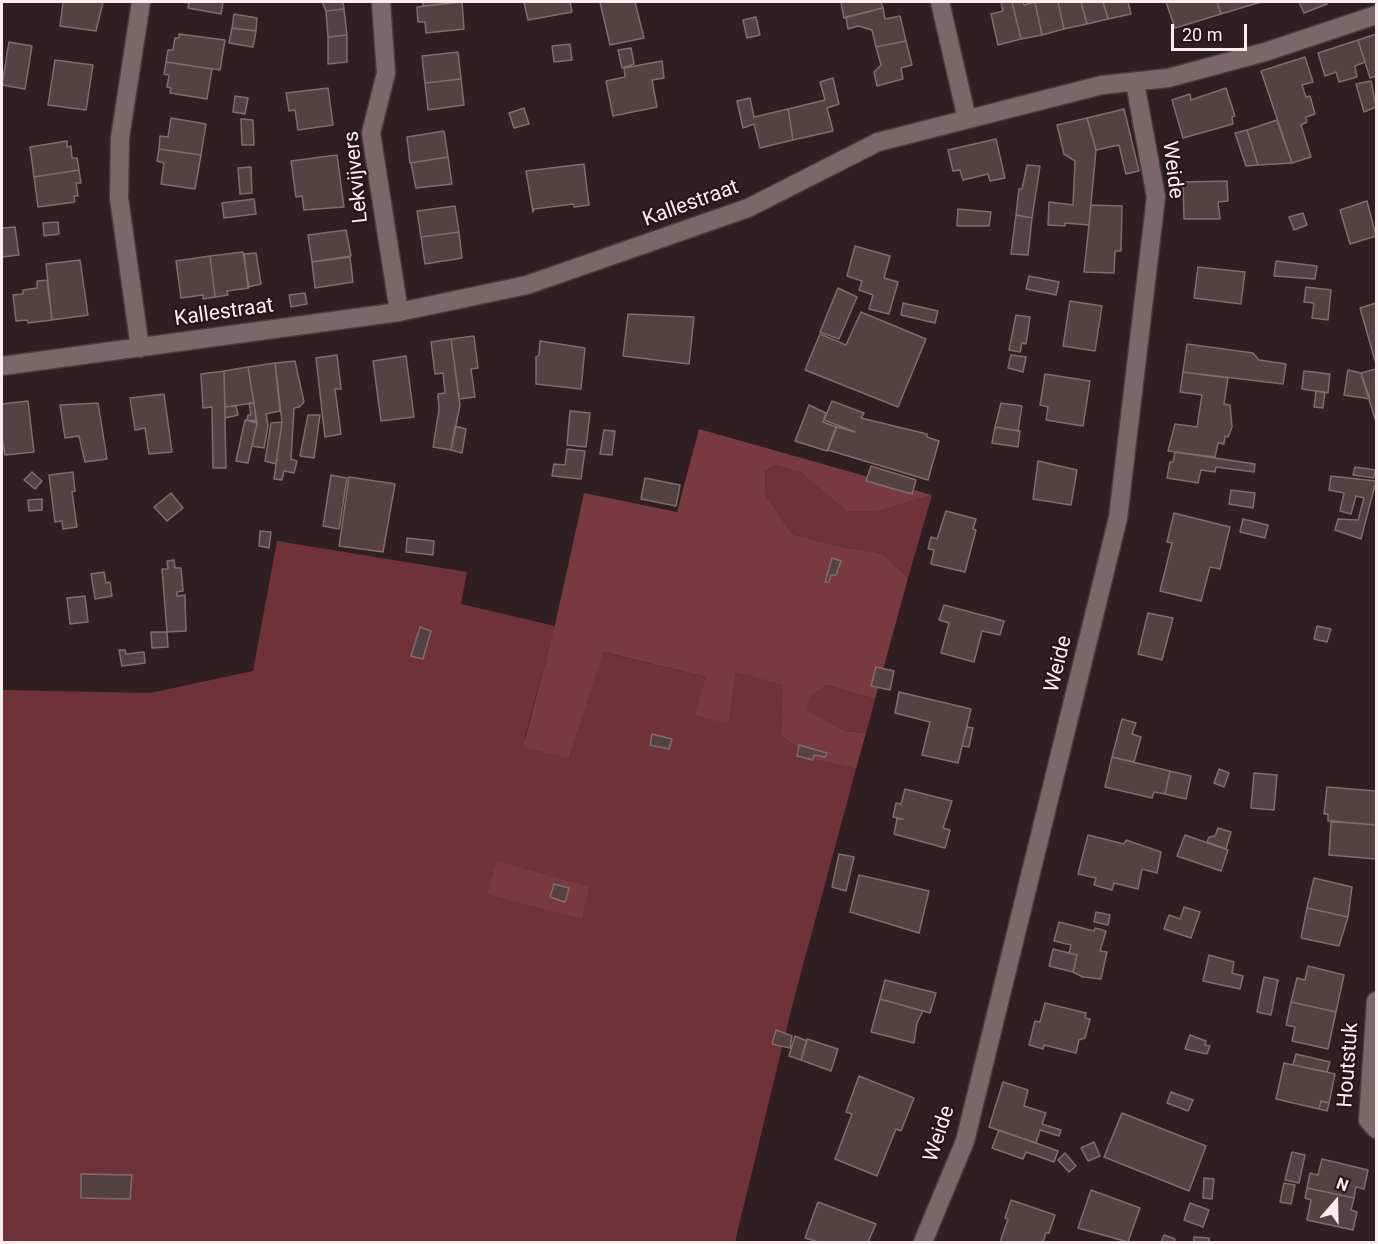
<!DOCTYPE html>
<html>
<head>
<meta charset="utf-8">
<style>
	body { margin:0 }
	#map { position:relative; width:1378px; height:1244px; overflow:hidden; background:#301f20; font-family:Roboto,sans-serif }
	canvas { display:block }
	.frame { position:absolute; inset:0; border:3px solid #f9edee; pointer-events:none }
	.north { position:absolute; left:1306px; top:1172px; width:60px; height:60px; -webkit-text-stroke:4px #261617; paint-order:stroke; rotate:20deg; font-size:16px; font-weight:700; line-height:24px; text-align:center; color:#f9edee }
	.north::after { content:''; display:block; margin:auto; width:21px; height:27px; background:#f9edee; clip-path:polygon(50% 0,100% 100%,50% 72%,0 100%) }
	.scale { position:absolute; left:1171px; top:24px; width:76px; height:27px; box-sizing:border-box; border:3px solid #f9edee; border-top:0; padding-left:8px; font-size:18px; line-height:21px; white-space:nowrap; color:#f9edee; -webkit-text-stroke:4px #261617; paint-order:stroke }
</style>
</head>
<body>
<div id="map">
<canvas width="1378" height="1244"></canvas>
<div class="frame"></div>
<div class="north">N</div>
<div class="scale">20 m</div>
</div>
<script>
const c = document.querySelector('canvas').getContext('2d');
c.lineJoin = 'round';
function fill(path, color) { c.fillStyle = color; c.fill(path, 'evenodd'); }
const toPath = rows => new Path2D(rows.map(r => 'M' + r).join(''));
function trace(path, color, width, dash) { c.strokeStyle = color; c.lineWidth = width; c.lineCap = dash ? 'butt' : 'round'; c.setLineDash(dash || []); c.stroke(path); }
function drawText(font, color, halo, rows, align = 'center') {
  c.font = font + ' Roboto,sans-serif'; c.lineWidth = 4.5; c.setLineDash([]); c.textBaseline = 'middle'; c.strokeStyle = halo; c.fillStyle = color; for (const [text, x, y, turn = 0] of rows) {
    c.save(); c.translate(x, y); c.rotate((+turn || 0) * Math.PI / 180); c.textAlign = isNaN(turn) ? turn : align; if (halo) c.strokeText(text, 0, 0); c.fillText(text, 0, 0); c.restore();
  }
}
fill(toPath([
	[775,465,800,472,846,511,879,511,932,495,908,578,882,553,842,547,792,534,766,496,765,472],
	[277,541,467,572,461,604,555,626,525,737,569,758,602,652,706,677,729,724,736,671,784,685,781,736,813,759,856,769,792,1006,735,1242,2,1242,2,690,150,693,253,671],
	[827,685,875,699,866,733,845,731,805,710,810,697]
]), '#703239');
fill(toPath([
	[699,429,932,495,879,511,846,511,800,472,775,465,765,472,766,496,792,534,842,547,882,553,908,578,875,699,827,685,810,697,806,710,845,731,866,733,856,769,813,759,781,736,783,685,736,672,729,724,695,715,706,677,603,652,569,758,523,747,555,625,584,493,677,512],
	[497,861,589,887,582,919,487,894]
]), '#783a40');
const building = toPath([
	[63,2,103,2,96,31,60,26,63,2],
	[180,2,223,2,221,14,188,8,189,3,180,2],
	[322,2,343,2,344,9,326,11,322,2],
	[423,2,462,2,423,6,423,2],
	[462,2,464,29,426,33,425,22,418,22,417,7,462,2],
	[524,2,570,2,572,12,528,20,524,2],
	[600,2,635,2,644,38,610,45,600,2],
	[841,2,881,2,883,8,844,18,841,2],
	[1001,2,1012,2,1021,39,998,45,991,14,1003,11,1001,2],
	[1012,2,1023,2,1024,5,1035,2,1042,35,1021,39,1012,2],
	[1035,2,1058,2,1064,29,1042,35,1035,2],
	[1058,2,1081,2,1087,24,1064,29,1058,2],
	[1081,2,1103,2,1108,19,1087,24,1081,2],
	[1103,2,1128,2,1131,14,1108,19,1103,2],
	[1166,2,1217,2,1221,14,1175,28,1166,2],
	[1217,2,1261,2,1221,14,1217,2],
	[1299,2,1326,2,1327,4,1304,13,1299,2],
	[883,8,885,19,900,16,906,41,876,47,872,30,858,26,848,29,846,17,883,8],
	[344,9,347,35,328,37,326,11,344,9],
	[234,14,257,18,256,31,232,28,234,14],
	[756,17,760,35,747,38,743,20,756,17],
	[232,28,256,31,253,47,229,43,232,28],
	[179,34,225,40,220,70,166,62,168,50,173,50,175,38,179,38,179,34],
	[1376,34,1376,76,1370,78,1358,40,1376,34],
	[347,35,347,62,328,64,328,37,347,35],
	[1358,40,1365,62,1355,66,1357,77,1339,82,1336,72,1325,76,1318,53,1358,40],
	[906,41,912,65,901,68,903,79,877,86,874,72,881,65,876,47,906,41],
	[9,42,32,46,25,89,2,85,9,42],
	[570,44,572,60,554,62,552,46,570,44],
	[631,48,634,64,622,68,618,50,631,48],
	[458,52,461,79,425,83,422,56,458,52],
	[1305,57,1313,82,1302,85,1306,97,1310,96,1315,114,1306,117,1307,122,1301,125,1311,157,1292,163,1261,71,1305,57],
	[55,60,93,65,86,110,48,105,55,60],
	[662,61,664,78,652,80,657,107,613,116,606,81,625,77,624,68,662,61],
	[166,62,212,69,207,99,170,93,171,88,167,87,169,75,164,74,166,62],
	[833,78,839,104,827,108,833,131,793,140,788,109,825,100,820,82,833,78],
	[461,79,464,105,428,110,425,83,461,79],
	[1371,81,1376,107,1364,112,1356,84,1371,81],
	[328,88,333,125,298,130,295,110,289,111,286,93,328,88],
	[1226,88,1235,116,1232,117,1233,124,1183,138,1172,100,1190,94,1191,100,1226,88],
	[235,96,248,98,245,114,233,112,235,96],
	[750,98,754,117,788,109,793,140,760,148,754,124,743,128,737,101,750,98],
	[524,108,529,124,514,128,509,113,524,108],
	[1124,109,1139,171,1126,174,1119,145,1096,150,1087,118,1124,109],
	[171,118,206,124,201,155,159,149,160,136,168,137,171,118],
	[1087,118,1096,150,1089,225,1065,223,1065,226,1048,225,1049,202,1073,205,1075,161,1064,154,1057,125,1087,118],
	[241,119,253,120,254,145,242,145,241,119],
	[1277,120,1292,163,1258,165,1247,130,1277,120],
	[1247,130,1258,165,1246,166,1235,133,1247,130],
	[444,131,448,157,410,163,407,137,444,131],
	[996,139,1005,178,990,181,988,174,963,180,960,170,953,171,948,150,996,139],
	[67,141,67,147,71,146,72,158,77,158,79,170,34,177,30,147,67,141],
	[159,149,201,155,195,189,161,184,164,163,157,161,159,149],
	[337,155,344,207,304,210,302,196,296,197,291,161,337,155],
	[448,157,452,184,416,188,411,163,448,157],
	[584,164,589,205,574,207,573,204,534,209,533,212,526,171,584,164],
	[1027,165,1040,166,1032,218,1016,215,1019,189,1022,189,1027,165],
	[251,167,252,193,240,194,238,168,251,167],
	[79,170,81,183,76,183,78,196,74,196,75,202,38,207,34,177,79,170],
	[1227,181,1228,201,1218,202,1220,219,1184,219,1183,182,1227,181],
	[254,199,256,214,224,218,222,203,254,199],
	[1367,201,1376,236,1350,244,1340,210,1367,201],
	[1091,205,1122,206,1121,251,1115,251,1114,273,1084,272,1091,205],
	[455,206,459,232,421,237,417,211,455,206],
	[958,209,991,212,989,226,957,226,958,209],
	[1303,213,1307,225,1294,230,1289,217,1303,213],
	[1016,215,1032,218,1028,255,1011,254,1016,215],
	[58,222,59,234,44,236,43,223,58,222],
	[15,227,19,255,2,257,2,228,15,227],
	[346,230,351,256,312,262,308,235,346,230],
	[459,232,462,258,425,264,421,237,459,232],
	[855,246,890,256,884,278,898,282,889,314,869,309,873,295,859,290,862,281,847,276,855,246],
	[243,252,249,288,227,291,228,295,215,297,210,256,243,252],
	[256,253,261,284,248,287,244,254,256,253],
	[210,256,215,297,203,299,203,295,181,298,176,261,210,256],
	[350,257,353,282,315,288,312,262,350,257],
	[80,260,88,315,52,320,46,264,80,260],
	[1276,261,1317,266,1315,279,1274,276,1276,261],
	[1198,267,1245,272,1241,304,1194,298,1198,267],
	[1029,276,1059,282,1056,295,1026,289,1029,276],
	[47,280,52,320,28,323,27,320,16,321,13,295,23,294,23,290,37,288,37,281,47,280],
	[1306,287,1331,290,1328,320,1312,318,1314,303,1304,302,1306,287],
	[838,288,857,297,839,339,820,332,838,288],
	[305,293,307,304,291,307,289,295,305,293],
	[1070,301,1102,306,1095,351,1063,346,1070,301],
	[903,303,938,311,935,323,901,315,903,303],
	[1376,303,1376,364,1360,308,1376,303],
	[861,312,926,339,898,407,805,370,820,334,846,345,861,312],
	[628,314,694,317,689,364,623,356,628,314],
	[1016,315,1030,317,1026,344,1022,343,1020,352,1009,350,1016,315],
	[474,336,478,368,471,369,475,397,459,399,451,339,474,336],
	[451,339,460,405,451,450,433,447,439,410,438,394,445,393,443,373,435,374,431,342,451,339],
	[540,341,585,348,581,389,536,384,536,357,539,355,540,341],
	[1187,344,1253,353,1259,360,1286,364,1283,384,1183,372,1187,344],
	[337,355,341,389,335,389,341,434,325,437,316,358,337,355],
	[1011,355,1026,357,1023,372,1008,368,1011,355],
	[406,356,414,417,381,421,373,361,406,356],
	[295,361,304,402,299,407,294,408,291,459,297,461,294,473,284,471,282,480,274,479,282,422,275,363,295,361],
	[275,363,280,411,266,414,268,425,264,448,252,446,257,423,248,367,275,363],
	[248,367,254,403,225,407,224,371,248,367],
	[1376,369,1376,422,1361,373,1376,369],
	[1348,370,1361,373,1370,399,1344,395,1348,370],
	[224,371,226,468,213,468,212,407,203,408,201,374,224,371],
	[1304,371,1330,374,1328,393,1302,389,1304,371],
	[1183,372,1228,378,1224,404,1230,405,1232,427,1228,437,1225,436,1224,444,1218,443,1215,457,1168,451,1175,424,1197,427,1202,395,1180,392,1183,372],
	[1045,374,1090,381,1083,426,1046,420,1048,407,1040,405,1045,374],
	[1316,391,1325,392,1323,408,1314,407,1316,391],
	[164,394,172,452,149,454,145,428,135,430,130,398,164,394],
	[28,401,34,452,5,455,2,438,2,404,28,401],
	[832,401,864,413,861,418,927,434,927,437,939,441,928,480,828,450,837,427,855,432,824,420,832,401],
	[98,403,107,459,85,462,79,436,65,438,60,405,98,403],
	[249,403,254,403,256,421,247,420,248,415,251,415,249,403],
	[1001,403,1022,406,1018,431,995,427,1001,403],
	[809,405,826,413,823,422,836,427,827,451,795,441,809,405],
	[236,406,238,415,225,418,225,407,236,406],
	[570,411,590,413,586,447,567,445,570,411],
	[308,415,320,415,314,458,300,456,308,415],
	[245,420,257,423,248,463,236,461,245,420],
	[282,422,276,464,265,461,271,423,282,422],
	[455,426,466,429,462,453,451,450,455,426],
	[995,427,1020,431,1018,447,992,443,995,427],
	[604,430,615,431,612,455,600,454,604,430],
	[567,449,585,451,581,479,552,476,554,464,565,465,567,449],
	[1175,452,1255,464,1254,472,1216,467,1215,472,1201,470,1198,483,1167,478,1170,462,1173,462,1175,452],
	[1038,461,1077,470,1071,505,1033,499,1038,461],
	[871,466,916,480,912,494,866,481,871,466],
	[1355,467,1375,470,1374,478,1353,475,1355,467],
	[32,472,42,481,35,489,24,480,32,472],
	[73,472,75,491,72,492,77,527,63,529,62,521,55,522,49,475,73,472],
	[331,475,347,478,339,529,323,526,331,475],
	[1331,476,1376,481,1361,539,1335,530,1338,519,1358,520,1364,498,1356,496,1351,514,1340,511,1344,493,1329,490,1331,476],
	[349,477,395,484,383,552,339,546,349,477],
	[645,478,680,485,676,506,641,499,645,478],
	[1231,490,1255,493,1253,508,1229,504,1231,490],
	[171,493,183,508,167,521,154,507,171,493],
	[42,499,42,510,29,511,28,500,42,499],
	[946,511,976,519,973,529,976,530,965,572,931,564,934,550,928,549,931,537,937,539,946,511],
	[1174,513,1230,527,1220,569,1210,567,1201,601,1160,591,1172,543,1167,542,1174,513],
	[1243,519,1268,525,1265,538,1240,532,1243,519],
	[260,531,271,532,269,548,259,546,260,531],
	[407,538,434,541,433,555,406,552,407,538],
	[832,558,841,561,836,575,831,575,829,582,825,582,832,558],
	[174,560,175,568,181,568,183,591,177,592,177,596,185,595,186,631,167,632,162,569,168,569,167,561,174,560],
	[104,572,106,583,110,582,112,596,95,599,91,574,104,572],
	[85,596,88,622,70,624,67,598,85,596],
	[944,605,1004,621,1000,635,982,631,974,662,941,653,949,623,939,620,944,605],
	[1148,613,1173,618,1162,660,1138,654,1148,613],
	[1317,626,1331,629,1327,642,1314,639,1317,626],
	[420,627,431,631,423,659,411,656,420,627],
	[151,632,167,632,168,647,152,648,151,632],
	[119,650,125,650,126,654,144,652,145,663,122,666,119,650],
	[876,667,894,671,890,690,871,686,876,667],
	[899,692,971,709,958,763,922,755,930,722,895,713,899,692],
	[1122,719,1136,723,1132,734,1141,737,1134,762,1112,757,1122,719],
	[967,727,973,728,969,747,962,746,967,727],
	[652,734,672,739,669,749,650,745,652,734],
	[799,745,827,753,825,757,814,755,813,760,797,756,799,745],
	[1112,757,1170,771,1165,794,1154,792,1152,798,1105,787,1112,757],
	[1219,769,1229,773,1224,787,1214,783,1219,769],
	[1170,771,1191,776,1186,799,1165,794,1170,771],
	[1254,773,1277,775,1274,810,1251,808,1254,773],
	[1327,787,1376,791,1376,825,1328,821,1328,814,1324,814,1327,787],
	[905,789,952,801,943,828,950,830,945,848,894,834,897,819,903,819,893,817,896,803,901,804,905,789],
	[1331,821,1376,825,1376,859,1329,855,1331,821],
	[1218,828,1231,832,1226,849,1207,842,1209,837,1215,836,1218,828],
	[1088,835,1124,844,1126,840,1161,852,1157,873,1142,869,1138,889,1114,883,1112,890,1094,885,1096,878,1078,874,1088,835],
	[1185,835,1228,850,1221,871,1177,856,1185,835],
	[839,854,854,857,846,891,832,887,839,854],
	[859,875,929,891,919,933,850,912,859,875],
	[1314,878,1352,887,1348,917,1307,908,1314,878],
	[554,884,569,888,565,902,550,897,554,884],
	[1184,907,1200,912,1191,938,1164,929,1169,915,1180,919,1184,907],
	[1307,908,1348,917,1339,946,1301,938,1307,908],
	[1096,912,1110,915,1108,925,1094,922,1096,912],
	[1059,922,1094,931,1095,928,1106,931,1100,951,1107,952,1101,979,1083,977,1073,972,1077,955,1069,953,1071,945,1054,941,1059,922],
	[1053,949,1077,955,1073,972,1049,966,1053,949],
	[1209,955,1234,962,1232,973,1243,976,1240,989,1203,981,1209,955],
	[1308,966,1344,975,1336,1012,1291,1002,1297,978,1305,980,1308,966],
	[1264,977,1278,980,1271,1015,1257,1012,1264,977],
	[885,980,936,993,930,1013,880,999,885,980],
	[880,999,923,1011,917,1023,914,1043,871,1032,880,999],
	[1291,1002,1336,1012,1328,1049,1292,1041,1295,1027,1286,1025,1291,1002],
	[1045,1003,1086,1013,1085,1018,1090,1019,1085,1038,1079,1040,1076,1053,1044,1045,1043,1049,1029,1045,1035,1021,1040,1022,1045,1003],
	[776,1030,792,1036,790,1048,772,1044,776,1030],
	[1190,1035,1206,1041,1205,1045,1210,1046,1207,1054,1185,1049,1190,1035],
	[795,1036,807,1041,801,1060,789,1056,795,1036],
	[807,1039,838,1049,831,1071,801,1060,807,1039],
	[1296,1054,1330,1062,1327,1072,1293,1065,1296,1054],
	[1284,1063,1335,1074,1329,1103,1321,1101,1319,1109,1276,1099,1284,1063],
	[859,1076,914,1098,901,1131,896,1129,877,1176,835,1159,852,1114,846,1112,859,1076],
	[1003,1082,1028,1090,1024,1106,1046,1113,1042,1124,1061,1130,1059,1136,1040,1130,1036,1143,989,1127,1003,1082],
	[1171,1092,1193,1100,1188,1111,1167,1103,1171,1092],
	[1321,1101,1329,1103,1327,1111,1319,1109,1321,1101],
	[1122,1113,1206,1146,1189,1191,1104,1157,1122,1113],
	[999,1130,1058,1151,1054,1162,1026,1152,1023,1159,992,1148,999,1130],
	[1094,1142,1100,1156,1088,1161,1081,1148,1094,1142],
	[1292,1152,1305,1155,1299,1183,1285,1180,1292,1152],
	[1065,1153,1076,1166,1069,1172,1058,1160,1065,1153],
	[1322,1159,1368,1170,1364,1189,1356,1187,1354,1198,1307,1188,1310,1173,1318,1175,1322,1159],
	[81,1174,132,1175,130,1199,81,1198,81,1174],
	[1204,1178,1214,1179,1212,1199,1203,1198,1204,1178],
	[1284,1183,1295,1185,1291,1204,1280,1202,1284,1183],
	[1307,1188,1354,1198,1351,1210,1357,1212,1353,1230,1307,1220,1311,1200,1305,1198,1307,1188],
	[1091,1190,1140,1208,1128,1242,1078,1228,1091,1190],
	[1011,1200,1055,1215,1049,1233,1046,1233,1043,1242,1000,1242,1008,1219,1005,1218,1011,1200],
	[818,1202,876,1224,868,1242,818,1242,805,1238,818,1202],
	[1190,1203,1209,1210,1203,1227,1184,1220,1190,1203],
	[1164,1235,1175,1239,1174,1242,1161,1242,1164,1235],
	[1194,1237,1209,1238,1209,1242,1194,1242,1194,1237]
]);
fill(building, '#544142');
trace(building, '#806c6d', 1.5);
const minor = toPath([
	[381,2,386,73,371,133,399,312],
	[940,2,967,119],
	[140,348,119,198,120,138,141,2],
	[2,366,399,312,527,285,748,208,878,142,1102,85,1168,78,1265,52,1376,15],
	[1376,1001,1368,1120,1376,1129],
	[923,1242,965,1141,1118,518,1156,197,1135,83]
]);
trace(minor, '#493b3c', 21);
trace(minor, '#7b6768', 18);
drawText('21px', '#f9edee', '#261617', [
	["Weide",1172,170,83],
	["Lekvijvers",357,177,-96],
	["Kallestraat",691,204,-20],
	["Kallestraat",224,313,-8],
	["Weide",1059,664,-76],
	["Houtstuk",1349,1065,-86],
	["Weide",940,1134,-72]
]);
</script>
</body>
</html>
